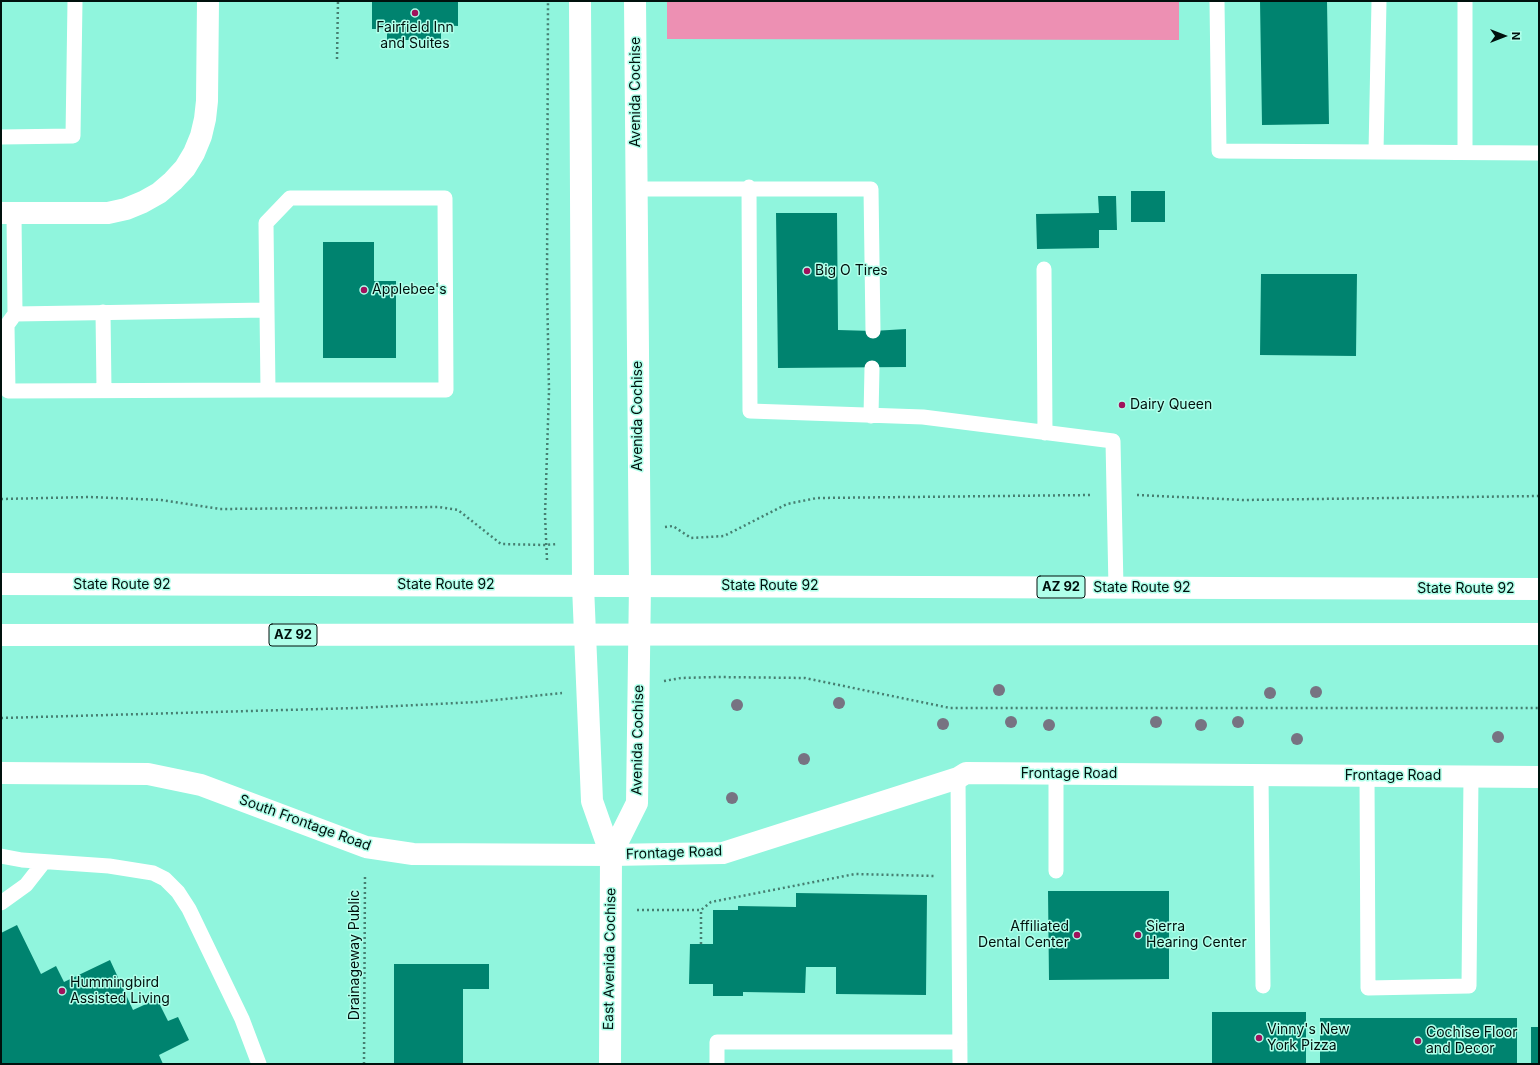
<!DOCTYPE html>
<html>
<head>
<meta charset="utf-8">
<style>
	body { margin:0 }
	#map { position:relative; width:1540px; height:1065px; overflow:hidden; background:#90f5dd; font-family:Inter,sans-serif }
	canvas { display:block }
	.frame { position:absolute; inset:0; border:2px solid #00110d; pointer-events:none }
	.north { position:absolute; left:1484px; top:16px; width:40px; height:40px; -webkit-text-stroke:3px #b0ffea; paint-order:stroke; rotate:90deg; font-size:11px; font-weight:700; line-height:16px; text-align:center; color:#00110d }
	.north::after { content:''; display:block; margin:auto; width:14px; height:18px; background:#00110d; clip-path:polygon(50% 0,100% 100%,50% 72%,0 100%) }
</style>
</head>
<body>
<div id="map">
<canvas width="1540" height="1065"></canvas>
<div class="frame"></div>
<div class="north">N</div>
</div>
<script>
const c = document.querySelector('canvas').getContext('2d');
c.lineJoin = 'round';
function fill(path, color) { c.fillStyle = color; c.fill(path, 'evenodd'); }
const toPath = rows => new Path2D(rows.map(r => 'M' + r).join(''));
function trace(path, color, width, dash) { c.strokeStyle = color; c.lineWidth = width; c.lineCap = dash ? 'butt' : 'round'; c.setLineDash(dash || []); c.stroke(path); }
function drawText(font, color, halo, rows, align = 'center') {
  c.font = font + ' Inter,sans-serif'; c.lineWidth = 3; c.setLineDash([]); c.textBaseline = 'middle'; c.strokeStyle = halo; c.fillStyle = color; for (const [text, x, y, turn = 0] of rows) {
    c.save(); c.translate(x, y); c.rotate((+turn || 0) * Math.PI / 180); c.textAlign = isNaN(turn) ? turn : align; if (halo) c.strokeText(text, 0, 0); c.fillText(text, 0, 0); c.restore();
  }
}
fill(toPath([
	[667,1,1179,1,1179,40,667,39]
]), '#ed90b3');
fill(toPath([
	[372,1,458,1,458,26,441,25,441,40,387,40,387,29,372,29],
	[1260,1,1327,1,1329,124,1262,125],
	[1131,191,1165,191,1165,222,1131,222],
	[1098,196,1116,196,1117,230,1099,230,1099,248,1037,249,1036,214,1099,213],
	[776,213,837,213,838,330,873,331,906,329,906,367,778,368],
	[323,242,374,242,374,281,396,281,396,358,323,358],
	[1261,274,1357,274,1356,356,1260,355],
	[1048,891,1169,891,1169,979,1049,980],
	[796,893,927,895,926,995,836,994,836,967,806,967,805,993,743,992,743,996,713,996,713,984,689,984,690,944,713,944,713,910,738,910,738,906,796,907],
	[17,925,41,974,56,966,64,982,110,960,133,1010,157,999,168,1021,178,1017,189,1040,159,1055,163,1064,1,1064,1,933],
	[394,964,489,964,489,989,463,989,463,1064,394,1064],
	[1212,1012,1306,1012,1306,1064,1212,1064],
	[1320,1018,1517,1018,1517,1064,1320,1064],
	[1531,1027,1539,1027,1539,1064,1531,1064]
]), '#00836f');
trace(toPath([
	[337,59,338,1],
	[1137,495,1243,500,1539,496],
	[1,499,89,497,161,500,220,509,439,507,458,510,501,544,545,545,558,544],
	[665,527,673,526,691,538,724,536,787,504,817,498,1092,495],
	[547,560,545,515,549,391,547,287,548,1],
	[664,681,681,678,716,677,805,678,950,708,1539,708],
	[1,718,356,708,477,702,562,693],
	[637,910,701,910],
	[701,944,701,910,711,902,855,874,936,876],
	[364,1064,365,874]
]), '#467f71', 2.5, [2, 3]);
trace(toPath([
	[1217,1,1219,151,1539,153],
	[1,137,73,136,75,1],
	[1376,152,1379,1],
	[1465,152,1465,1],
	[749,187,750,411,923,417,1113,441,1116,588],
	[637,189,871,189,873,331],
	[14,213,15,314,267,310,266,223,290,198,445,198,446,390,268,390,267,310],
	[1044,269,1045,433],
	[103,312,104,390],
	[15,314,7,325,8,391,268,390],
	[871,416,872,368],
	[1056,774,1056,871],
	[1261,775,1263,986],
	[1367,776,1368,988,1469,986,1471,776],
	[958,778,960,1064],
	[1,856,22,860,109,866,153,873,165,879,178,892,189,909,242,1019,259,1064],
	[1,903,26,885,44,862],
	[717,1064,717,1042,960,1042]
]), '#fff', 15);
trace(toPath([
	[1,213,108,213,126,209,143,202,159,193,173,181,185,168,194,153,201,136,205,119,207,101,208,1],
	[1,773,148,774,201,785,366,847,413,854,611,855,723,853,958,778,966,773,1539,777]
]), '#fff', 22);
trace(toPath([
	[580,1,583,586,592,801,611,855,610,1064],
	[611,855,637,803,640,585,635,1]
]), '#fff', 22);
trace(toPath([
	[1,584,1539,589],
	[1,635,1539,634]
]), '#fff', 22);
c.fillStyle = '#777382';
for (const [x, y] of [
	[999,690],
	[1316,692],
	[1270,693],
	[839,703],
	[737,705],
	[1011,722],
	[1156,722],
	[1238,722],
	[943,724],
	[1049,725],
	[1201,725],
	[1498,737],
	[1297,739],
	[804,759],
	[732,798]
]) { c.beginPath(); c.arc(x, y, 6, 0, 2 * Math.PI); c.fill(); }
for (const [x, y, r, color] of [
	[415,13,4,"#a0125c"],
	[807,271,4,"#a0125c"],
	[364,290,4,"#a0125c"],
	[1122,405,4,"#a0125c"],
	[1077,935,4,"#a0125c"],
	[1138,935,4,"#a0125c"],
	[62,991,4,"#a0125c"],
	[1259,1038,4,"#a0125c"],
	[1418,1041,4,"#a0125c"]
]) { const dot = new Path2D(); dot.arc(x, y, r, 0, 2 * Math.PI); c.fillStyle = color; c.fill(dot); trace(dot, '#b0ffea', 1.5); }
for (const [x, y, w] of [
	[1061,587,48],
	[293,635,48]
]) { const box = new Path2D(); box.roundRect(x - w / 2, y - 11, w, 22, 3); c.fillStyle = '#b0ffea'; c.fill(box); trace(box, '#00110d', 1); }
drawText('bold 13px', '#00110d', null, [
	["AZ 92",1061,587],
	["AZ 92",293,635]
]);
drawText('14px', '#00110d', '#b0ffea', [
	["Fairfield Inn",415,28,"center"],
	["and Suites",415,44,"center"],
	["Big O Tires",815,271],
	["Applebee's",372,290],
	["Dairy Queen",1130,405],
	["Affiliated",1069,927,"right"],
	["Dental Center",1069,943,"right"],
	["Sierra",1146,927],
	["Hearing Center",1146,943],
	["Hummingbird",70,983],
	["Assisted Living",70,999],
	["Vinny's New",1267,1030],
	["York Pizza",1267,1046],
	["Cochise Floor",1426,1033],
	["and Decor",1426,1049]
], 'left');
drawText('14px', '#00110d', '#b0ffea', [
	["Avenida Cochise",636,92,-90],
	["Avenida Cochise",638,416,-90],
	["State Route 92",122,585],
	["State Route 92",446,585],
	["State Route 92",770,586],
	["State Route 92",1142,588],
	["State Route 92",1466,589],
	["Avenida Cochise",638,740,-89],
	["Frontage Road",1069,774],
	["Frontage Road",1393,776],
	["South Frontage Road",305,823,20],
	["Frontage Road",674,853,-2],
	["Drainageway Public",355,955,-90],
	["East Avenida Cochise",610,959,-89]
]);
</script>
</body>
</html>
